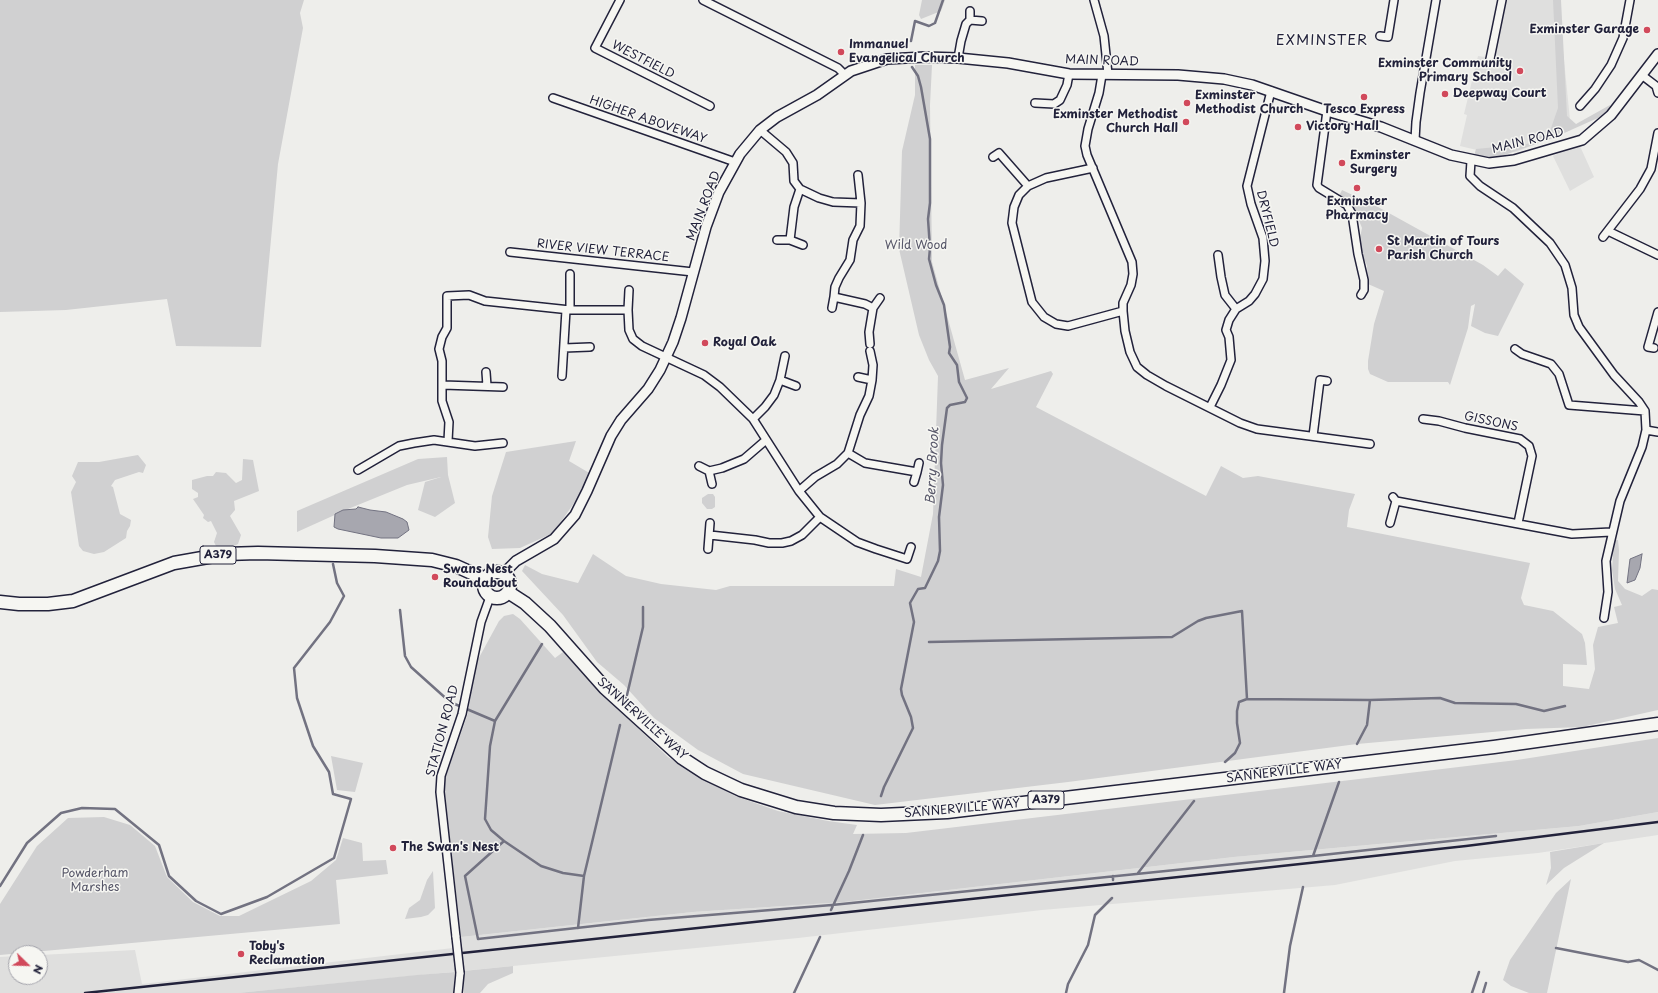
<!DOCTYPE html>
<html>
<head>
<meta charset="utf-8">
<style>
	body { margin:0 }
	#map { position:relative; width:1658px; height:993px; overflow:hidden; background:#eeeeeb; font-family:"Playpen Sans",sans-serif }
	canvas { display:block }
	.north { position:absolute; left:8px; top:945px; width:40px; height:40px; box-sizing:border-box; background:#f6f6f2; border:1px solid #a1a1a9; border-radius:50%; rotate:113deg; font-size:11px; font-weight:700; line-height:16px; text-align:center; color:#22223b }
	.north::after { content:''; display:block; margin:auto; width:14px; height:18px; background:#d1495b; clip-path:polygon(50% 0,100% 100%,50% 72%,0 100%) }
</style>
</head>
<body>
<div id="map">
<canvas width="1658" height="993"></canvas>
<div class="north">N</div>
</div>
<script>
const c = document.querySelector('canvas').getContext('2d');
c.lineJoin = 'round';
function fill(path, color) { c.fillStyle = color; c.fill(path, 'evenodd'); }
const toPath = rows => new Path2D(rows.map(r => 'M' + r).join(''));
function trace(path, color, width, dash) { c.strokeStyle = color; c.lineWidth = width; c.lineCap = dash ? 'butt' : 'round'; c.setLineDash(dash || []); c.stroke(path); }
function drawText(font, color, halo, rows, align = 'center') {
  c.font = font + ' "Playpen Sans",sans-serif'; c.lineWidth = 3; c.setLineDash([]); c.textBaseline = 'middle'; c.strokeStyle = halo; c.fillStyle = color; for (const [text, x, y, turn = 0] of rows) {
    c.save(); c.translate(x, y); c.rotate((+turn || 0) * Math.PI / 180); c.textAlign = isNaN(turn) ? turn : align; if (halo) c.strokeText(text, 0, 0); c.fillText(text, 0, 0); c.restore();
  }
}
fill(toPath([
	[1504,0,1558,0,1571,130,1516,152,1481,151,1460,146,1467,115,1464,114,1478,56,1492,58],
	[1579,144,1594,177,1570,191,1553,156],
	[1658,812,1658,835,1538,853,1455,861,1335,885,1042,910,798,938,238,993,0,993,0,957,16,956,16,977,40,977,40,955,135,950,142,984,453,948,462,946,461,937,693,912,844,902,1234,857,1579,826]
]), '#dfdfde');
fill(toPath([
	[0,0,304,0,300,13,303,28,278,164,261,347,176,346,167,299,66,310,0,312],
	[922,0,945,0,941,11,921,19,919,15],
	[1553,0,1561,0,1567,116,1576,124,1610,105,1609,113,1553,138,1493,159,1474,156,1476,149,1527,144,1550,131,1558,108],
	[915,65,932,65,930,105,932,262,965,380,1009,368,991,389,1051,371,1053,374,1036,407,1206,496,1221,466,1243,478,1258,476,1355,494,1349,510,1347,527,1530,563,1521,598,1524,605,1553,611,1582,634,1585,643,1587,665,1563,664,1563,686,1589,689,1595,669,1593,645,1598,627,1618,623,1614,607,1622,605,1615,589,1612,570,1614,540,1618,540,1619,550,1618,581,1625,589,1642,596,1652,589,1658,590,1658,710,1582,727,1526,729,1357,744,1068,782,875,805,743,774,698,750,654,718,624,685,597,662,563,615,522,571,525,565,542,574,578,583,593,554,626,576,661,584,716,590,730,586,894,586,896,569,921,577,933,514,938,376,929,360,919,335,899,249,902,151,915,95],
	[1342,190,1378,207,1483,265,1498,276,1505,268,1524,284,1498,336,1485,333,1471,326,1475,304,1471,306,1468,328,1450,385,1448,382,1388,382,1370,374,1368,369,1368,361,1374,324,1384,291,1368,284,1367,265,1362,256,1359,242,1362,228,1354,208,1339,196],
	[576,441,569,461,591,474,586,486,553,533,520,548,492,549,488,537,492,496,506,452],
	[138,455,146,465,143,473,139,472,115,480,111,486,113,487,120,514,131,520,130,526,127,531,126,538,104,552,94,554,83,551,79,546,71,492,76,482,72,476,78,462,99,462],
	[447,457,448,475,455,503,435,517,418,510,425,482,441,477,407,485,348,509,297,532,297,511,418,459],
	[243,459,253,460,259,491,234,501,235,510,230,516,241,535,238,544,232,547,217,548,214,542,217,533,211,521,208,522,203,518,204,515,193,499,198,497,198,493,192,489,192,480,207,476,213,476,216,472,226,473,236,483,242,480],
	[708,494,713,494,715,497,715,507,712,509,707,509,702,503,702,498],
	[513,614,520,619,555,658,563,652,595,687,668,757,699,777,735,796,778,811,828,821,857,825,853,834,906,833,1259,791,1517,760,1658,738,1658,812,1579,826,1234,857,844,902,693,912,461,937,445,795,445,779,468,713,475,665,499,621,504,616],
	[331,756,363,763,355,792,337,790],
	[104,817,130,825,155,846,167,877,193,902,220,916,239,916,311,881,336,860,343,838,362,843,363,861,386,860,388,874,336,880,340,924,0,955,0,904,37,846,68,818],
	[1604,843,1564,868,1546,885,1551,868,1550,852],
	[433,871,435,908,428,915,421,917,405,919,409,908,420,900,427,880],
	[1571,879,1547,993,1529,993,1511,986,1503,980,1510,960,1556,893],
	[513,966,513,973,488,984,480,993,464,993,463,971],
	[455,972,453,993,238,993,417,975]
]), '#d0d0d1');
const water = toPath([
	[358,507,370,510,386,512,403,519,407,522,409,530,398,538,381,538,338,529,334,527,335,514,343,510,356,509,358,507],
	[1642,554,1640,568,1635,580,1627,583,1630,559,1642,554]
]);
fill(water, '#a7a7af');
trace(water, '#727281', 1);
trace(toPath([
	[911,41,915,21,929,26,935,23,943,0],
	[400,610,405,656,411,667,450,702,495,721],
	[929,642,1172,637,1198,621,1206,618,1242,611,1247,699],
	[542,644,495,721,490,746,485,819,491,830,504,841,541,866,563,873,584,876],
	[627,695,643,627,643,607],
	[1357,744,1367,725,1370,700],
	[1225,762,1235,753,1240,743,1237,723,1237,711,1239,702,1247,699,1370,700,1440,698,1455,703,1516,704,1544,711,1565,706],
	[881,796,884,787,913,728,911,717,902,695,901,689,914,622,910,603,918,589,925,588,938,561,940,551,939,517,943,485,941,463,942,445,947,408,950,405,965,402,967,398,959,382,957,365,949,353,950,347,944,305,936,285,929,259,930,248,928,219,930,203,930,139,921,87,918,76,912,67],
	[504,841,465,876,478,939,648,920,832,905,1313,856,1496,836],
	[1313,856,1339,782],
	[1138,873,1194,801],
	[1113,880,1113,876],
	[0,886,27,843,61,813,82,808,115,809,159,845,169,876,196,901,221,914,267,897,334,858,351,799,333,794,329,772,313,746,297,698,294,668,330,622,344,596,337,583,333,564],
	[831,910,849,871,863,835],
	[578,928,584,876,620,725],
	[1556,948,1628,962,1639,960,1658,970],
	[794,993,820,937],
	[1066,993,1068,984,1088,945,1095,915,1112,898],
	[1284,993,1290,946,1303,887],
	[1472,993,1479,972],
	[1483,993,1486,983]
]), '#727281', 2.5);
const minor = toPath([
	[620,0,595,48,710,106],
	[703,0,838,68,845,75],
	[1094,0,1104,36,1108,74],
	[970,20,970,11],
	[1380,36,1388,37,1394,0],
	[958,58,961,41,966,24,970,20,982,21],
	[1490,59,1502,0],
	[1102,75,1099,93,1088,129,1085,146,1087,155,1132,262,1133,274,1131,285,1123,303,1123,311,1125,331,1130,352,1137,367,1147,375,1166,386,1240,423,1257,429,1370,444],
	[1643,76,1656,86,1658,93],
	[553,98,735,162],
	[1035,103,1054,104,1060,100,1067,85,1069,74],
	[1580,106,1595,89,1611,65,1623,38,1630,0],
	[1327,111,1317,185,1319,188,1347,205,1352,214,1358,254,1364,280,1364,290,1361,295],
	[760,130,786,152,793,163,794,181,800,189,819,198,833,202,861,203,860,226,853,240,850,260,839,278,835,287,834,297,865,304,873,308,869,332,870,344],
	[1415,140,1416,122,1420,93,1436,0],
	[993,157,999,153,1028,186],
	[1471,161,1470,176,1480,186,1513,208,1550,243,1565,265,1572,288,1574,315,1579,327,1614,375,1639,402,1645,411,1646,430,1642,447,1620,501,1606,561,1608,592,1604,618],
	[1093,168,1046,178,1028,186,1019,195,1014,207,1012,223,1032,302,1044,317,1056,324,1068,326,1123,311],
	[858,175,861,203],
	[1608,231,1658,255],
	[1603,237,1640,189,1651,169,1658,133],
	[777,240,790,240,794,207,800,189],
	[790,240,803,245],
	[510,252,693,272],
	[1218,255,1221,277,1225,295,1236,309],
	[832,308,834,297],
	[873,308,880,298],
	[570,310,570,274],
	[628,310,629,290],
	[564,348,590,347],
	[1654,348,1648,347,1658,312],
	[1515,349,1522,354,1551,364,1559,374,1569,405,1645,411],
	[486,372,487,386],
	[562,376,566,310],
	[858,377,872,380],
	[780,380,796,386],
	[443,385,503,387],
	[1210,407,1221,385,1231,360,1229,337,1226,330,1229,320,1236,309,1249,301,1255,294,1263,279,1265,261,1263,238,1251,204,1247,186,1271,91],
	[753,419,765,407,774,395,780,380,785,356],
	[1423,419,1439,421,1465,428,1520,439,1529,446,1532,456,1518,523],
	[1646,430,1658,432],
	[1313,436,1320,380,1327,381],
	[448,441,449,422,442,401,442,361,439,349,442,337,447,328,447,296,469,295,485,301,570,310,628,310,629,330,633,339,642,346,704,375,720,387,753,419,799,491,820,517,857,542,876,549,907,559,911,547],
	[848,453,865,463,917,472,919,463],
	[699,466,709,471,712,484],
	[358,470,399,446,414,443,434,440,475,446,503,443],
	[709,471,722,468,744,459,766,440],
	[914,482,917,472],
	[799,491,815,477,837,464,848,453,860,415,869,396,872,380,873,365,870,351],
	[1393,497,1396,501,1572,534,1611,532],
	[1390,523,1396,501],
	[710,535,755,540,769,543,782,543,791,541,802,535,820,517],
	[708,549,710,523],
	[456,937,440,792,441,776,462,714,481,622,490,597],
	[458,993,460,973]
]);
const tertiary = toPath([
	[505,575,508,569,516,561,554,539,575,515,587,491,611,436,621,420,648,389,660,370,673,342,681,318,706,227,719,192,740,154,760,130,777,117,817,95,851,71,887,59,925,57,958,58,1008,63,1069,74,1178,75,1224,79,1252,85,1327,111,1381,127,1451,155,1489,163,1514,160,1582,140,1611,115,1658,54]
]);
const primary = toPath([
	'484 585a13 13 0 1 1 26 0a13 13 0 1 1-26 0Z',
	[508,592,525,603,550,626,605,688,682,758,705,773,741,790,796,807,834,813,881,815,947,812,1494,747,1658,724],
	[0,602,19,604,48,604,73,601,174,563,225,554,258,553,375,556,432,560,456,566,485,579]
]);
trace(minor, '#22223b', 10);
trace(tertiary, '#22223b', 12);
trace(primary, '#22223b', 15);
trace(minor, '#f6f6f2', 7);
trace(tertiary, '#f6f6f2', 9);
trace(primary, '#f6f6f2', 12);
trace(toPath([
	[85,993,1254,869,1466,846,1658,822]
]), '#22223b', 2.5);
const minorBridge = toPath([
	[456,937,460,973]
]);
trace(minorBridge, '#22223b', 10, []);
trace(minorBridge, '#f6f6f2', 7);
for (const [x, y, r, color] of [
	[1647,30,4,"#d1495b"],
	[841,52,4,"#d1495b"],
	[1520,71,4,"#d1495b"],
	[1445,94,4,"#d1495b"],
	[1364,97,4,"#d1495b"],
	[1187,103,4,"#d1495b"],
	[1186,122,4,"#d1495b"],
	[1298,127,4,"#d1495b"],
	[1342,163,4,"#d1495b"],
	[1357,188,4,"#d1495b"],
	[1379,249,4,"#d1495b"],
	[705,343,4,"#d1495b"],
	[435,577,4,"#d1495b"],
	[393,848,4,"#d1495b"],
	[241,954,4,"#d1495b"]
]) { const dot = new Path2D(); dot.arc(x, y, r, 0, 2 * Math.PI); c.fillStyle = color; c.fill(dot); trace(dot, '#f6f6f2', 1.5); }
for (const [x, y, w] of [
	[218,555,36],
	[1046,800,36]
]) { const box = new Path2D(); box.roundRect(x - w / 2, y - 9, w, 18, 3); c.fillStyle = '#f6f6f2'; c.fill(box); trace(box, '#22223b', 1); }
drawText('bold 11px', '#22223b', null, [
	["A379",218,555],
	["A379",1046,800]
]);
drawText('bold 12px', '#22223b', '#f6f6f2', [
	["Exminster Garage",1639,30,"right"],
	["Immanuel",849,45],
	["Evangelical Church",849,59],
	["Exminster Community",1512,64,"right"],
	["Primary School",1512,78,"right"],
	["Deepway Court",1453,94],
	["Exminster",1195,96],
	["Methodist Church",1195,110],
	["Tesco Express",1364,110,"center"],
	["Exminster Methodist",1178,115,"right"],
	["Church Hall",1178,129,"right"],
	["Victory Hall",1306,127],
	["Exminster",1350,156],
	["Surgery",1350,170],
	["Exminster",1357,202,"center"],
	["Pharmacy",1357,216,"center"],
	["St Martin of Tours",1387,242],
	["Parish Church",1387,256],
	["Royal Oak",713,343],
	["Swans Nest",443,570],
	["Roundabout",443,584],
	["The Swan's Nest",401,848],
	["Toby's",249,947],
	["Reclamation",249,961]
], 'left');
drawText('12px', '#22223b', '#f6f6f2', [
	["WESTFIELD",643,60,27],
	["MAIN ROAD",1102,61,2],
	["HIGHER ABOVEWAY",648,120,19],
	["MAIN ROAD",1528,141,-14],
	["MAIN ROAD",704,206,-69],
	["DRYFIELD",1267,219,76],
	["RIVER VIEW TERRACE",603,251,6],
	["GISSONS",1491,422,12],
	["SANNERVILLE WAY",642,719,42],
	["STATION ROAD",443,731,-75],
	["SANNERVILLE WAY",1284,772,-7],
	["SANNERVILLE WAY",962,809,-5]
]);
drawText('12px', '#565668', '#f6f6f2', [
	["Wild Wood",916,246],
	["Powderham",95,874],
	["Marshes",95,888]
]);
drawText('italic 13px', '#575769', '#f6f6f2', [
	["Berry Brook",933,466,-87]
]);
c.letterSpacing = '1px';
drawText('14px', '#22223b', '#f6f6f2', [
	["EXMINSTER",1322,41]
]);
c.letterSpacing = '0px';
</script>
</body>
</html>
